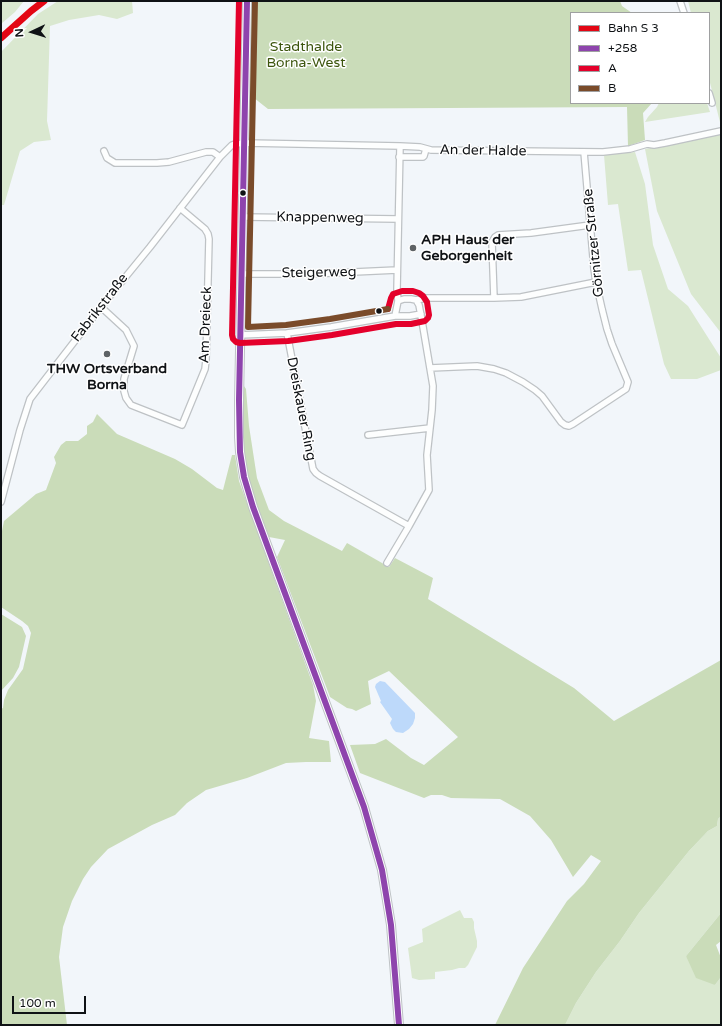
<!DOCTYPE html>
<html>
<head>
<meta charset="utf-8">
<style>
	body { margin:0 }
	#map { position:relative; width:722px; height:1026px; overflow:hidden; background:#f2f6fa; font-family:"Varela Round",sans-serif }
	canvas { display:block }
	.frame { position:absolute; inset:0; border:2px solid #0f1215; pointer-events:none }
	.legend { position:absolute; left:570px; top:12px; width:140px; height:92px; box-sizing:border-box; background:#fff; border:1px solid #9fa0a1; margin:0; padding:5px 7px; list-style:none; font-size:12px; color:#0f1215 }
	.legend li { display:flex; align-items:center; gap:8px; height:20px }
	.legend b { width:20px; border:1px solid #9fa0a1 }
	.north { position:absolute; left:12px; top:12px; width:40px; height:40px; -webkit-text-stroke:3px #fff; paint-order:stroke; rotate:266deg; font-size:11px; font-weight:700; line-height:16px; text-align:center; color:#0f1215 }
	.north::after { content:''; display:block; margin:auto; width:14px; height:18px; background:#0f1215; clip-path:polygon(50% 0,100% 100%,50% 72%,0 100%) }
	.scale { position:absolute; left:12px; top:996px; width:74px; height:18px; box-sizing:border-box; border:2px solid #0f1215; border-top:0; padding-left:5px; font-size:12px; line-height:14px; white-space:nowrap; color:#0f1215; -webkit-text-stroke:3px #fff; paint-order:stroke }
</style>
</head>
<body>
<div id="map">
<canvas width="722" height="1026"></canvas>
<div class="frame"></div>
<ul class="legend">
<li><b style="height:5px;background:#e30614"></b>Bahn S 3</li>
<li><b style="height:5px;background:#8e44ad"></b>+258</li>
<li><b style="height:5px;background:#e4002b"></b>A</li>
<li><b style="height:5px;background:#7a4b2a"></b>B</li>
</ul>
<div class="north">N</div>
<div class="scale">100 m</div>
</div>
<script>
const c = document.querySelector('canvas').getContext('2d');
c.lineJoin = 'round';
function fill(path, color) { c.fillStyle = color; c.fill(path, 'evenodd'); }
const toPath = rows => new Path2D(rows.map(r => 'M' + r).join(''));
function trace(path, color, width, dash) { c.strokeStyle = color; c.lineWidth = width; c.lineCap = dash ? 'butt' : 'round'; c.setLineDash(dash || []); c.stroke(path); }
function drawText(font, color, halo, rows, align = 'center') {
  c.font = font + ' "Varela Round",sans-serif'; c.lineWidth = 3; c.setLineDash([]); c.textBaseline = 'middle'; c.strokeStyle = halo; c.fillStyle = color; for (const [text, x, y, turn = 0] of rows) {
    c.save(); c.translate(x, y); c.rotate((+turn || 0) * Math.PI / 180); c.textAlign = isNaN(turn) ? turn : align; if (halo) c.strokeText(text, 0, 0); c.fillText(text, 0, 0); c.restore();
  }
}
fill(toPath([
	[1,1,24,1,15,12,1,24],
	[58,1,132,1,133,13,117,19,99,15,69,20,50,26,47,121,51,140,34,142,20,151,4,205,1,205,1,52,38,14],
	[688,1,721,1,721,126,709,79,709,13,691,13],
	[659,103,707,103,710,112,645,122,648,117,657,107],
	[721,133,721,333,691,294,657,211,645,149,697,139],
	[635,152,645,184,653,245,668,289,688,306,721,358,721,370,697,379,671,379,664,364,641,270,628,271,618,204,608,205,604,155],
	[721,816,721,913,686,956,715,985,721,977,721,1025,565,1025,576,1003,596,972,620,941,639,913,689,851,708,831,717,826,718,819],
	[460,910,464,918,472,918,474,922,474,928,477,941,477,947,468,965,465,968,459,968,452,970,435,972,435,979,419,980,412,978,408,948,423,942,422,929]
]), '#dae8d0');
fill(toPath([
	[251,1,620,1,622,6,632,13,571,13,571,103,652,103,643,113,645,140,628,146,627,107,268,109,249,94],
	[242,383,246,389,249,426,257,478,269,510,284,521,342,551,347,543,389,567,395,558,433,578,428,599,574,688,614,721,721,660,721,816,718,819,717,826,708,831,689,851,639,913,620,941,596,972,576,1003,565,1025,495,1025,523,968,567,901,584,884,601,861,591,855,573,877,551,840,530,816,500,799,451,798,442,795,431,795,424,798,360,773,350,745,375,744,386,739,411,758,424,765,458,737,389,671,368,681,371,704,356,711,352,709,347,708,330,697,277,557,285,540,269,537,251,489,243,463,242,429],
	[97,414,117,434,175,459,192,469,217,488,223,490,232,455,235,455,239,481,280,594,313,685,316,701,309,738,329,741,331,762,306,762,286,763,247,778,206,790,187,803,175,815,152,825,108,849,91,867,83,879,72,901,63,927,59,957,67,1025,1,1025,1,709,3,708,4,700,8,690,23,669,31,633,28,626,22,621,1,607,1,536,4,521,36,494,46,490,56,463,54,457,61,445,66,441,78,441,87,434,87,426,93,422],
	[1,614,22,627,26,636,19,667,13,678,1,691],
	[721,913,721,941,716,945,721,958,721,977,715,985,696,978,686,956]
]), '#cadcb9');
fill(toPath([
	[380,681,385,682,415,713,415,718,413,724,409,729,403,733,396,732,393,729,390,723,392,719,380,702,381,701,375,687,376,684]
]), '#bdd9fa');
const street = toPath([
	[680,1,684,13],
	[709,93,712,103],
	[104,151,107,158,115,163,157,163,169,162,206,152,213,152,220,157],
	[399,157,423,157,424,156,426,149],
	[243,217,398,219],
	[241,274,311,274,397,270],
	[494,298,492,242,495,237,498,235,531,233,590,225],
	[398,301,397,290,400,146],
	[101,307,126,330,134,346,124,379,124,391,126,398,131,405,182,425,205,369,206,360,209,239,208,234,205,229,180,208],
	[395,316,398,301,404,299,411,299,416,300,427,298,494,298,521,297,596,282],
	[287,333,313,469,316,473,320,476,409,526],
	[240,335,287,333,331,327,395,316,410,316,421,314],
	[430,368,477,366,494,369,506,373,523,382,535,390,542,396,561,422,565,425,569,426,573,424,626,389,628,382,612,344,607,329,602,309,596,282,594,269,584,152],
	[368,435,430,428],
	[1,502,20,430,30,399,101,307,150,247,220,157,232,145,235,144,247,143,400,146,420,147,431,150,603,152,630,149,647,144,654,145,665,143,721,131],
	[387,563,409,526,429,490,427,455,432,410,433,386,422,321,419,305,416,300]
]);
const secondary = toPath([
	[247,1,239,400,239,437,240,452,244,477,253,507,364,807,382,870,391,925,399,1025]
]);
trace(street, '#bec2c5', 8);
trace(secondary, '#bec2c5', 10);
trace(street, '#fdfefe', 5.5);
trace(secondary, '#fdfefe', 8);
trace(toPath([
	[247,1,239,400,240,452,244,477,253,507,364,807,382,870,391,925,399,1025]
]), '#8e44ad', 6);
trace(toPath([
	[239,1,232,335,233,339,236,342,240,343,288,341,332,335,396,324,411,324,425,321,428,318,429,315,427,302,423,296,419,293,413,291,402,291,393,294,391,298,388,309]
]), '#e4002b', 6);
trace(toPath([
	[255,1,248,327,286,325,330,319,388,309]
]), '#7a4b2a', 6);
trace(toPath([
	[1,38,31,11,44,1]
]), '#e30614', 7);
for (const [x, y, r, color] of [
	[243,193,3.5,"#0f1215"],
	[413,248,4,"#5e6265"],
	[379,311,3.5,"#0f1215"],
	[107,354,4,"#5e6265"]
]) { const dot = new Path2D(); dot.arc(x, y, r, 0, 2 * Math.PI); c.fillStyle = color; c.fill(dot); trace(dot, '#fff', 1.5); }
drawText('14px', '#3c550d', '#fff', [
	["Stadthalde",306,47],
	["Borna-West",306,63]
]);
drawText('14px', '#0f1215', '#fff', [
	["An der Halde",483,151,1],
	["Knappenweg",320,218,1],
	["Görnitzer Straße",594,243,-96],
	["Steigerweg",319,273,-1],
	["Fabrikstraße",100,308,-52],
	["Am Dreieck",206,325,-88],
	["Dreiskauer Ring",301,409,79]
]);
drawText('bold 14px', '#0f1215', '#fff', [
	["APH Haus der",421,240],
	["Geborgenheit",421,256],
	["THW Ortsverband",107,369,"center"],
	["Borna",107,385,"center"]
], 'left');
</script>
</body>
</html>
